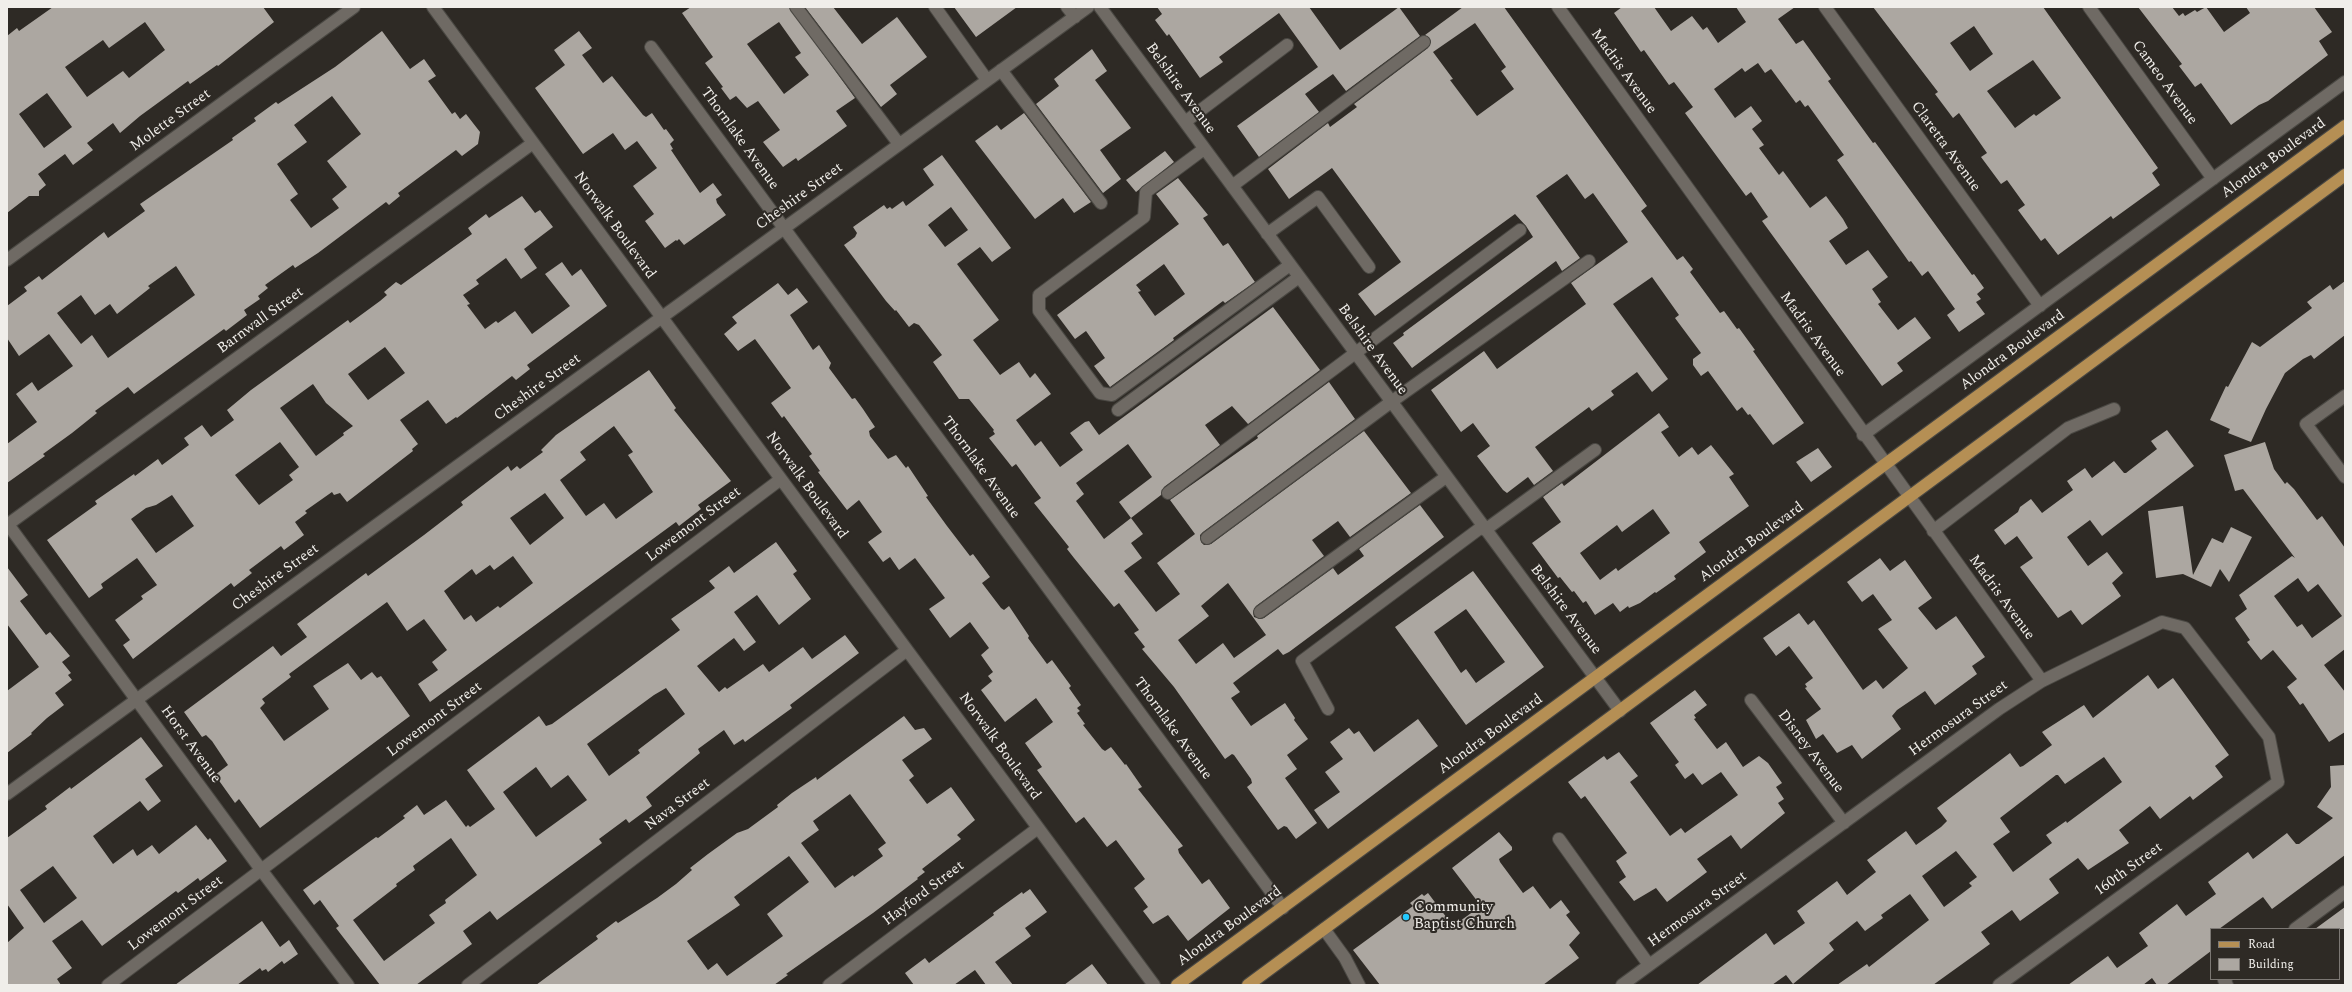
<!DOCTYPE html>
<html>
<head>
<meta charset="utf-8">
<style>
	body { margin:0 }
	#map { position:relative; width:2352px; height:992px; overflow:hidden; background:#2e2a25; font-family:Spectral,serif }
	canvas { display:block }
	.frame { position:absolute; inset:0; border:8px solid #f0eeea; pointer-events:none }
	.legend { position:absolute; left:2210px; top:928px; width:130px; height:52px; box-sizing:border-box; background:#2e2a25; border:1px solid #7c7874; margin:0; padding:5px 7px; list-style:none; font-size:12px; color:#f0eeea }
	.legend li { display:flex; align-items:center; gap:8px; height:20px }
	.legend b { width:20px; border:1px solid #7c7874 }
</style>
</head>
<body>
<div id="map">
<canvas width="2352" height="992"></canvas>
<div class="frame"></div>
<ul class="legend">
<li><b style="height:5px;background:#b58f54"></b>Road</li>
<li><b style="height:11px;background:#aca7a1"></b>Building</li>
</ul>
</div>
<script>
const c = document.querySelector('canvas').getContext('2d');
c.lineJoin = 'round';
function fill(path, color) { c.fillStyle = color; c.fill(path, 'evenodd'); }
const toPath = rows => new Path2D(rows.map(r => 'M' + r).join(''));
function trace(path, color, width, dash) { c.strokeStyle = color; c.lineWidth = width; c.lineCap = dash ? 'butt' : 'round'; c.setLineDash(dash || []); c.stroke(path); }
function drawText(font, color, halo, rows, align = 'center') {
  c.font = font + ' Spectral,serif'; c.lineWidth = 4; c.setLineDash([]); c.textBaseline = 'middle'; c.strokeStyle = halo; c.fillStyle = color; for (const [text, x, y, turn = 0] of rows) {
    c.save(); c.translate(x, y); c.rotate((+turn || 0) * Math.PI / 180); c.textAlign = isNaN(turn) ? turn : align; if (halo) c.strokeText(text, 0, 0); c.fillText(text, 0, 0); c.restore();
  }
}
fill(toPath([
	[53,7,263,7,274,22,218,66,217,65,190,84,188,81,140,116,120,133,113,123,87,143,93,150,73,165,65,154,38,174,46,185,39,191,39,196,29,196,7,213,7,36,17,28,19,31],
	[145,22,165,50,129,78,123,71,87,97,65,67,103,40,109,48],
	[47,93,72,127,44,148,19,114],
	[691,7,789,7,855,98,836,111,847,126,798,161,796,158,783,167,763,142,780,130,758,101,747,108,736,96,730,100,721,88,723,87,705,63,713,57,682,13],
	[779,22,801,53,795,57,809,75,784,94,747,44],
	[805,7,833,7,862,44,897,17,927,57,890,85,897,94,881,107],
	[954,7,1017,7,976,37],
	[1157,7,1309,7,1340,50,1399,7,1420,36,1346,91,1333,74,1305,94,1319,112,1259,157,1237,126,1318,67,1279,13,1219,57,1223,62,1200,78,1169,34,1167,36,1155,20,1162,14],
	[1463,7,1504,7,1647,206,1641,211,1677,260,1683,256,1693,269,1690,272,1720,313,1724,311,1737,329,1739,328,1755,350,1753,351,1804,423,1773,445,1750,414,1748,415,1742,407,1737,411,1708,371,1701,376,1693,365,1693,359,1701,353,1675,318,1679,315,1652,277,1613,304,1668,379,1652,392,1637,372,1611,391,1614,395,1592,411,1589,407,1535,447,1553,471,1534,485,1528,477,1507,493,1503,490,1477,456,1490,446,1473,423,1461,432,1431,390,1484,351,1497,369,1586,304,1571,283,1628,242,1593,193,1585,199,1567,174,1536,196,1580,258,1562,271,1556,261,1412,368,1393,343,1404,335,1403,333,1533,237,1526,226,1515,214,1375,316,1358,294,1401,262,1332,168,1289,199,1268,169,1328,123,1330,127,1357,107,1354,104,1428,48,1431,41,1425,35],
	[1475,23,1506,67,1501,71,1514,89,1477,116,1450,80,1453,79,1433,52],
	[1622,7,1654,7,1671,31,1692,16,1703,30,1707,27,1718,43,1746,22,1736,7,1795,7,1778,19,1796,44,1803,40,1831,79,1828,81,1873,143,1875,142,1972,275,1974,274,1984,288,1977,294,1981,299,1976,302,1985,314,1959,332,1947,315,1955,309,1928,271,1922,276,1911,261,1909,262,1837,160,1844,155,1808,105,1805,107,1800,100,1796,103,1771,69,1765,73,1758,63,1745,72,1742,68,1714,89,1735,118,1751,106,1762,121,1752,129,1764,145,1759,148,1779,175,1783,171,1810,208,1826,196,1843,219,1848,228,1829,241,1846,265,1868,250,1888,277,1872,289,1881,302,1878,304,1898,330,1915,317,1931,338,1897,363,1903,371,1882,386,1762,221,1768,217,1751,192,1746,196,1685,113,1693,107,1674,82,1669,85,1644,50,1641,52,1614,13],
	[1873,7,2043,7,2158,168,2152,173,2160,185,2113,219,2111,216,2058,255,2045,238,2041,241,2018,210,2025,205,2007,180,2001,184,1981,157,1987,153,1959,113,1953,118,1935,94,1938,92],
	[1974,26,1993,54,1970,71,1950,43],
	[2033,60,2061,98,2036,116,2034,114,2015,128,1987,91],
	[2138,7,2172,7,2179,16,2183,13,2185,16,2195,10,2197,12,2206,7,2224,32,2250,13,2246,7,2314,7,2332,32,2319,41,2328,55,2268,101,2259,105,2231,125,2201,83,2195,87,2179,66,2182,64],
	[382,31,410,69,424,59,436,76,428,81,452,114,455,112,460,119,466,114,480,132,478,144,462,156,456,150,398,193,400,196,389,205,386,202,318,253,295,268,293,265,265,285,268,288,258,296,260,299,244,310,247,315,226,331,224,329,134,394,128,387,95,411,97,413,72,433,43,454,45,456,7,483,7,444,37,422,16,394,32,382,38,391,73,366,49,334,19,356,7,338,7,306,27,291,24,287,39,276,42,280,104,232,108,238,145,211,140,204,233,140,232,138,256,121,254,118,276,102,278,104,335,67],
	[332,96,361,134,327,161,347,187,332,199,339,208,311,228,290,200,298,194,277,164,307,142,294,125],
	[176,266,195,295,108,358,92,335,81,344,57,313,81,295,95,315,110,304,117,314,150,288,148,286],
	[579,31,592,48,582,55,603,83,612,76,643,115,646,117,652,113,664,130,666,129,674,140,670,144,673,149,671,150,700,193,713,183,722,195,716,199,717,203,726,215,684,245,679,239,677,241,676,240,665,248,645,221,654,214,633,186,657,168,637,141,625,150,613,133,583,154,535,88,565,65,554,50],
	[1092,49,1107,71,1095,80,1131,128,1100,150,1121,179,1103,193,1036,104,1059,86,1054,79],
	[1024,113,1091,202,1074,213,1063,198,1035,219,975,141,997,125,1001,130],
	[1165,151,1174,162,1136,192,1126,180],
	[942,155,1011,248,992,262,980,247,957,264,999,320,973,340,1000,375,1019,362,1030,378,1035,373,1051,394,1016,420,1035,446,1041,441,1060,467,1083,450,1070,433,1085,422,1089,421,1099,435,1273,307,1320,370,1248,424,1232,406,1205,425,1220,445,1164,487,1161,495,1131,518,1119,502,1152,477,1128,444,1076,483,1084,494,1076,501,1104,539,1131,518,1143,534,1131,543,1142,558,1124,571,1156,612,1180,594,1157,563,1195,534,1170,500,1258,438,1257,436,1329,382,1355,419,1203,532,1200,535,1201,542,1204,545,1211,544,1364,431,1411,493,1350,537,1338,521,1312,540,1324,556,1256,606,1253,612,1254,617,1260,619,1264,618,1333,568,1338,575,1364,556,1359,549,1420,505,1444,537,1289,652,1283,655,1278,649,1233,683,1240,692,1231,698,1251,726,1285,703,1295,718,1294,720,1308,739,1287,755,1297,769,1285,778,1317,823,1296,839,1287,827,1284,826,1278,830,1247,787,1252,783,1251,779,1234,755,1232,754,1225,759,1174,687,1142,649,1145,647,1134,633,1139,630,1119,603,1114,607,1074,558,1067,549,1069,547,1034,503,1041,498,1016,464,1012,467,989,438,995,434,993,431,994,430,969,399,959,399,933,362,942,355,919,325,914,323,909,327,896,310,895,311,886,301,844,245,855,237,857,233,853,227,884,205,887,209,890,207,892,209,903,201,906,206,934,185,923,169],
	[951,207,968,230,945,247,928,225],
	[1228,583,1266,635,1234,658,1223,643,1196,664,1178,640,1209,616,1201,606],
	[1178,178,1208,215,1203,218,1223,246,1228,243,1255,282,1225,303,1223,301,1173,338,1174,340,1110,387,1094,366,1105,358,1086,331,1075,339,1057,315,1179,224,1156,194],
	[1164,264,1185,294,1155,316,1138,292,1141,291,1136,285],
	[522,196,535,213,540,210,553,227,524,249,537,268,521,279,506,258,476,280,479,284,463,295,470,304,467,305,485,329,496,321,498,323,515,311,532,334,570,306,545,274,562,262,572,276,581,269,607,306,527,365,530,369,516,380,512,376,457,418,456,417,446,424,428,400,400,420,418,444,412,449,413,451,347,502,340,493,334,495,332,492,305,511,307,513,295,522,304,535,284,550,281,546,249,570,252,573,234,587,231,583,133,659,123,645,130,640,115,620,143,599,141,596,157,585,137,558,101,584,103,588,89,598,47,540,97,504,95,501,134,474,135,476,158,459,162,465,189,445,184,438,202,425,211,437,234,420,227,410,251,390,348,320,350,323,380,301,387,295,384,292,396,282,401,285,472,234,468,228,486,214,489,218],
	[385,347,405,373,368,400,348,374],
	[313,384,326,403,353,426,343,433,344,435,316,456,280,408],
	[280,442,299,467,289,475,293,480,259,505,235,475],
	[172,495,194,526,156,553,131,519,146,508,156,505],
	[2345,281,2345,335,2314,359,2311,355,2303,359,2285,373,2266,409,2251,442,2228,433,2230,429,2210,420,2226,386,2228,387,2252,342,2260,347,2312,308,2307,302,2330,285,2333,290],
	[778,283,788,295,797,288,808,302,790,315,813,350,819,345,831,363,829,368,852,399,855,398,863,409,875,427,869,431,870,436,888,459,896,455,906,468,908,466,928,496,926,497,947,526,970,556,973,554,990,577,982,583,1001,608,1004,610,1009,606,1029,636,1028,638,1047,664,1052,660,1071,686,1069,688,1081,705,1077,708,1080,711,1077,713,1085,724,1083,725,1102,749,1105,751,1111,747,1125,765,1126,764,1142,787,1138,789,1183,846,1178,849,1179,853,1202,884,1209,879,1230,908,1188,941,1168,915,1153,924,1143,911,1148,907,1134,888,1145,879,1116,840,1107,847,1084,817,1076,823,1037,770,1042,767,1025,743,1053,722,1036,698,1005,722,981,690,992,681,988,676,993,672,981,655,989,648,970,622,950,638,929,609,945,598,915,558,899,570,890,557,883,562,868,542,882,532,859,500,847,510,818,472,820,471,809,456,812,454,784,416,782,418,771,403,791,388,755,339,738,351,724,334,737,323,732,317],
	[649,370,669,398,676,408,674,410,731,481,698,505,701,509,679,526,676,522,430,702,418,684,438,670,432,662,447,650,424,619,407,631,387,602,289,674,291,677,262,699,265,703,260,708,284,741,329,709,313,686,348,663,361,680,372,672,377,678,381,676,410,716,260,828,239,799,235,803,215,775,228,765,212,741,206,735,202,737,184,712,273,646,281,656,307,637,297,624,366,573,368,576,424,535,463,505,461,502,508,466,511,471,517,466,520,469,543,452,541,450,556,435],
	[614,426,633,452,628,455,653,492,616,519,604,503,586,516,560,480,586,460,580,452],
	[545,493,564,518,530,545,510,518],
	[513,556,533,583,500,608,498,606,476,622,471,615,464,620,444,591,472,569,476,575,490,565,494,570],
	[1659,413,1669,427,1661,432,1679,457,1692,447,1698,455,1711,445,1734,474,1729,477,1749,506,1699,542,1706,552,1674,576,1676,579,1656,593,1655,592,1640,603,1629,608,1628,606,1620,612,1613,603,1595,615,1586,601,1583,603,1574,591,1572,592,1560,577,1558,578,1532,543,1561,522,1543,497,1562,483,1564,486],
	[1653,509,1670,533,1618,571,1616,568,1600,580,1580,553,1617,525,1622,532],
	[2167,430,2194,466,2102,536,2090,520,2067,537,2088,566,2107,552,2123,573,2112,583,2121,596,2082,625,2071,610,2058,618,2020,567,2033,558,2017,536,2005,545,1994,530,2018,512,2020,507,2031,499,2042,513,2073,490,2067,481,2085,468,2092,478,2114,461,2124,473,2126,473,2157,449,2151,441],
	[2265,442,2274,469,2285,484,2287,482,2294,489,2317,520,2322,516,2345,548,2345,649,2324,665,2345,692,2345,732,2329,742,2303,703,2300,705,2287,687,2297,679,2273,650,2261,660,2247,642,2250,640,2236,620,2235,618,2247,609,2239,595,2292,556,2295,558,2243,489,2235,491,2224,455],
	[2298,578,2308,592,2318,584,2342,616,2312,638,2302,624,2297,627,2274,596],
	[1818,448,1832,467,1811,482,1796,462],
	[2183,506,2193,575,2212,538,2223,543,2231,527,2252,537,2229,582,2220,569,2211,587,2183,574,2156,578,2148,511],
	[776,542,797,571,793,574,811,599,779,625,757,595,734,612,756,642,744,651,734,638,697,666,719,692,725,687,727,689,763,664,769,672,803,647,812,659,845,635,859,653,790,705,792,708,745,742,743,739,734,745,724,730,698,749,700,753,646,797,652,806,629,823,626,819,599,839,602,843,497,920,490,911,463,931,472,944,416,985,380,985,336,928,339,926,320,900,314,905,303,890,369,842,376,837,378,838,405,818,403,816,417,805,424,815,446,800,466,827,468,825,470,827,495,809,467,770,539,716,546,726,552,724,622,673,680,630,671,619,715,588,709,581,729,566,734,573],
	[666,688,685,714,638,750,640,753,609,776,587,744,654,695],
	[536,767,551,788,568,775,587,800,536,837,503,792],
	[451,838,477,875,445,900,446,903,429,915,435,923,384,961,353,920,397,886,396,884,415,870,413,866],
	[1880,558,1890,571,1905,560,1932,598,1918,608,1936,630,1956,616,1985,657,1972,666,1977,674,1935,705,1925,691,1897,710,1892,716,1901,729,1862,759,1852,745,1837,753,1823,734,1816,739,1806,720,1821,709,1805,688,1807,687,1805,684,1813,678,1789,646,1776,656,1763,638,1799,613,1808,625,1814,620,1863,690,1876,680,1883,689,1908,668,1878,629,1892,620,1873,594,1862,602,1847,582],
	[7,567,28,595,20,601,46,635,50,632,70,656,62,662,71,673,68,675,72,680,55,693,64,705,47,718,31,733,32,734,7,753,7,691,39,667,7,624],
	[1473,571,1544,667,1466,725,1395,627],
	[1466,609,1505,662,1476,683,1466,669,1461,673,1434,632],
	[2148,675,2158,689,2173,678,2229,755,2215,766,2223,777,2193,800,2190,796,2160,819,2150,806,2119,830,2129,843,2088,870,2078,858,2049,879,2059,893,2020,921,2012,910,1981,932,1990,944,1933,985,1837,985,1867,964,1869,967,1929,920,1910,894,1881,915,1883,918,1865,931,1857,921,1829,943,1834,950,1793,984,1786,975,1772,985,1697,985,1766,933,1774,945,1805,923,1797,911,1837,881,1847,895,1876,872,1867,860,1906,831,1916,845,1941,827,1947,821,1937,808,2006,756,2010,753,2020,767,2023,766,2052,745,2042,732,2084,705,2093,718],
	[2104,757,2122,782,2067,823,2066,821,2046,835,2052,843,2013,872,1993,844,2010,832,2000,818,2056,775,2058,775,2065,784],
	[1956,851,1977,877,1969,883,1972,886,1944,907,1922,876],
	[1695,690,1707,705,1694,715,1696,718,1694,719,1717,749,1726,742,1743,767,1759,756,1768,763,1782,783,1776,787,1784,799,1778,803,1785,813,1741,849,1731,835,1697,859,1707,872,1667,902,1656,888,1634,901,1619,882,1626,877,1616,861,1627,853,1585,796,1581,799,1568,782,1604,756,1607,760,1619,752,1638,776,1630,782,1670,836,1681,828,1685,833,1738,795,1721,772,1702,785,1693,773,1685,779,1675,765,1679,762,1650,723],
	[904,716,915,730,924,728,932,739,902,760,914,776,909,780,927,804,951,787,975,820,957,835,961,839,922,869,925,872,917,878,918,879,873,913,786,974,788,975,774,985,536,985,598,939,596,936,616,921,618,923,657,898,676,884,692,870,690,868,708,854,737,833,748,829,778,807,777,805,792,793,816,777,817,780],
	[850,794,886,843,878,849,883,856,854,877,853,875,835,888,801,843,819,830,813,821],
	[789,856,809,882,767,914,783,936,727,976,717,963,708,970,687,941,740,905,734,897],
	[1418,719,1438,746,1328,829,1314,810,1340,792,1325,772,1343,759,1330,742,1349,728,1354,734,1359,731,1374,752],
	[141,737,163,766,145,779,161,801,148,811,140,801,93,836,113,864,133,849,137,856,152,845,159,854,196,825,208,840,210,838,227,861,200,881,198,878,178,893,176,891,102,946,82,920,52,941,72,968,57,979,61,985,7,985,7,943,24,928,7,904,7,838,47,809,45,806,70,787,71,789],
	[53,866,77,898,44,923,20,890],
	[2345,765,2345,855,2272,909,2263,897,2219,929,2211,929,2211,951,2166,985,2157,985,2152,978,2143,985,2068,985,2108,956,2117,968,2148,946,2139,933,2177,904,2186,916,2216,894,2208,882,2248,852,2253,859,2287,833,2296,844,2299,844,2333,818,2317,807,2331,787,2330,766],
	[1499,832,1512,847,1512,850,1499,859,1500,862,1523,893,1533,886,1550,909,1561,900,1570,912,1566,915,1580,933,1569,945,1579,958,1543,985,1380,985,1353,950,1413,906,1410,903,1422,894,1424,896,1428,893,1453,926,1481,906,1452,868],
	[1030,889,1047,912,1025,928,1031,936,995,962,1013,985,986,985,975,970,954,985,914,985,905,973,925,958,929,963,994,915,993,913,1022,892,1023,894],
	[2345,907,2345,929,2315,929],
	[262,921,280,947,289,940,298,954,284,964,282,961,268,972,266,969,262,971,260,968,237,985,175,985],
	[1092,964,1108,985,1064,985]
]), '#aca7a1');
const minor = toPath([
	[433,7,1154,985],
	[796,7,899,144],
	[935,7,987,80],
	[1067,7,1075,17],
	[1100,7,1620,711],
	[1558,7,2042,681],
	[1825,7,2040,306],
	[2089,7,2213,179],
	[651,47,1283,908],
	[1001,70,1101,203],
	[1185,122,1287,45],
	[1204,149,1146,192,1144,217,1039,295,1039,311,1100,393,1112,395,1290,265],
	[1232,186,1424,42],
	[1267,234,1318,197,1369,267],
	[7,260,354,7],
	[2345,396,2306,424,2345,477],
	[1118,410,1299,277],
	[1863,435,2345,82],
	[1168,493,1520,230],
	[7,523,262,871,348,985],
	[7,525,533,143],
	[1485,530,1595,450],
	[1933,531,2068,428,2114,409],
	[1207,538,1391,402,1589,261],
	[1260,612,1446,477],
	[1751,700,1844,823],
	[1328,709,1302,661,1483,526],
	[7,794,1088,7],
	[1559,839,1649,965],
	[1324,929,1345,958,1359,985],
	[2295,929,2345,892],
	[2226,979,2224,980,2227,985],
	[108,985,781,479],
	[468,985,907,650],
	[829,985,1038,828],
	[1622,985,1999,709,2042,681,2162,622,2185,628,2269,737,2278,782,1999,985]
]);
const major = toPath([
	[1177,985,2345,126],
	[1248,985,2345,175]
]);
trace(minor, '#4a4843', 14);
trace(major, '#4a4843', 14);
trace(minor, '#6f6a64', 12);
trace(major, '#b58f54', 12);
for (const [x, y, r, color] of [
	[1406,917,4,"#24c9fe"]
]) { const dot = new Path2D(); dot.arc(x, y, r, 0, 2 * Math.PI); c.fillStyle = color; c.fill(dot); trace(dot, '#2e2a25', 1.5); }
drawText('15px', '#f0eeea', '#2e2a25', [
	["Madris Avenue",1623,72,54],
	["Cameo Avenue",2164,83,54],
	["Belshire Avenue",1180,89,54],
	["Molette Street",171,121,-36],
	["Thornlake Avenue",739,139,54],
	["Claretta Avenue",1945,147,54],
	["Alondra Boulevard",2274,159,-36],
	["Cheshire Street",800,197,-36],
	["Norwalk Boulevard",614,226,54],
	["Barnwall Street",261,321,-36],
	["Madris Avenue",1812,335,54],
	["Belshire Avenue",1372,350,54],
	["Alondra Boulevard",2013,351,-36],
	["Cheshire Street",538,388,-36],
	["Thornlake Avenue",980,468,54],
	["Norwalk Boulevard",806,486,54],
	["Lowemont Street",694,525,-37],
	["Alondra Boulevard",1752,543,-36],
	["Cheshire Street",276,578,-36],
	["Madris Avenue",2001,598,54],
	["Belshire Avenue",1565,610,53],
	["Hermosura Street",1959,719,-36],
	["Lowemont Street",435,720,-37],
	["Thornlake Avenue",1172,729,54],
	["Alondra Boulevard",1491,735,-36],
	["Horst Avenue",190,745,54],
	["Norwalk Boulevard",999,747,54],
	["Disney Avenue",1810,752,53],
	["Nava Street",678,805,-37],
	["160th Street",2129,870,-36],
	["Hayford Street",924,894,-37],
	["Hermosura Street",1698,910,-36],
	["Lowemont Street",176,914,-37],
	["Alondra Boulevard",1230,927,-36]
]);
drawText('15px', '#f0eeea', '#2e2a25', [
	["Community",1414,908],
	["Baptist Church",1414,925]
], 'left');
</script>
</body>
</html>
